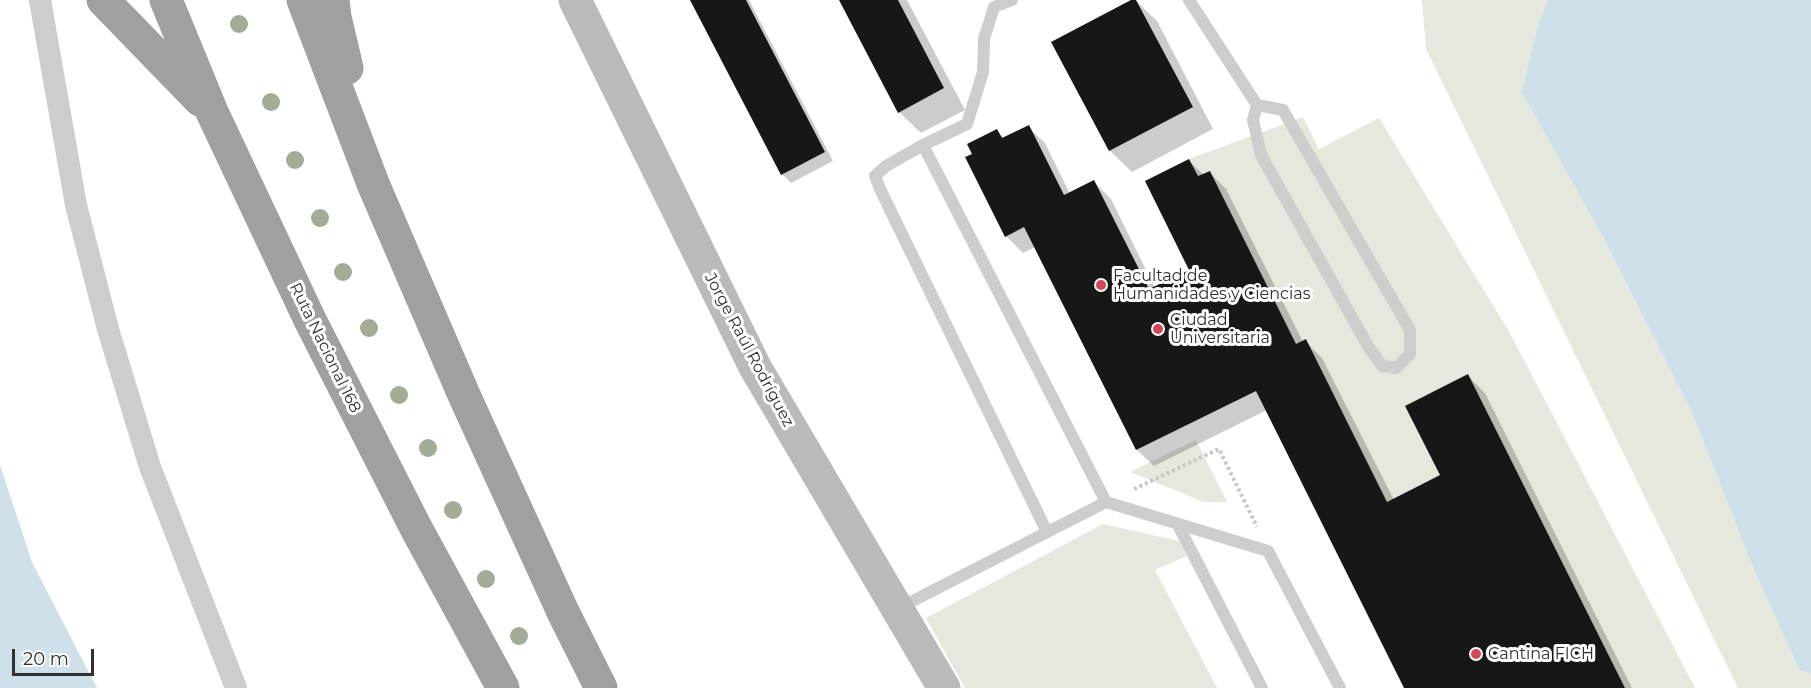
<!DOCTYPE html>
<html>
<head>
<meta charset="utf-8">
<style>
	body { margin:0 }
	#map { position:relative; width:1811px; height:688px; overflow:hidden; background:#fff; font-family:Montserrat,sans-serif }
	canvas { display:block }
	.scale { position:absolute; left:12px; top:649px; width:82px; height:27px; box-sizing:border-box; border:3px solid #303030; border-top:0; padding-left:8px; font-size:18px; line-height:21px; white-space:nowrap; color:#303030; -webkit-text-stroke:4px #fff; paint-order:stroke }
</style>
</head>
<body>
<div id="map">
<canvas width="1811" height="688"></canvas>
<div class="scale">20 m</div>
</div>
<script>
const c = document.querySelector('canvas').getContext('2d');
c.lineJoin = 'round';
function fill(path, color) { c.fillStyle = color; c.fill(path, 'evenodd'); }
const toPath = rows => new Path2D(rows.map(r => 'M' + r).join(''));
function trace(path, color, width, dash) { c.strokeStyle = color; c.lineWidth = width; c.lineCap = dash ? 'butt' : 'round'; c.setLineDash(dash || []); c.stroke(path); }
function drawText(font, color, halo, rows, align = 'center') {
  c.font = font + ' Montserrat,sans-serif'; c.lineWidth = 6; c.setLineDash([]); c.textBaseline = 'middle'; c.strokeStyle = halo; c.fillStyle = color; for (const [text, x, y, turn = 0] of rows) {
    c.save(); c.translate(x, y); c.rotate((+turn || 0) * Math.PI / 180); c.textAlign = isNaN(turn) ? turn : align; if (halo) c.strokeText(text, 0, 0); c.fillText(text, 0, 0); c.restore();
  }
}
fill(toPath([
	[1422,0,1548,0,1539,22,1523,92,1603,237,1692,413,1754,570,1800,671,1811,673,1811,688,1738,688,1426,49],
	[1303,117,1319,149,1379,118,1511,335,1695,688,1625,688,1468,374,1406,406,1440,475,1387,502,1306,339,1296,344,1210,171,1198,176,1189,159],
	[1196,440,1227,502,1204,502,1130,472],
	[1103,524,1179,541,1187,556,1155,570,1217,688,965,688,926,618]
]), '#e4e8dd');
fill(toPath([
	[1548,0,1811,0,1811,673,1800,671,1754,570,1692,413,1603,237,1522,92,1539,22],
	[0,465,32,562,97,688,0,688]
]), '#cee0e9');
fill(toPath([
	[692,0,749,0,833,161,791,183,782,174],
	[840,0,907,0,965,110,921,133,899,112],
	[1135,0,1157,21,1213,129,1132,172,1110,151,1053,43],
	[1028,127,1045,143,1070,194,1094,182,1111,199,1155,288,1191,270,1189,161,1204,175,1209,172,1226,189,1303,342,1305,341,1322,358,1394,500,1442,476,1468,376,1485,393,1632,688,1406,688,1267,410,1154,466,1137,450,1035,247,1023,253,1006,236,974,154,996,130,1005,139]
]), '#0003');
fill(toPath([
	[690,0,746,0,825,152,781,175],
	[839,0,898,0,944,88,898,113],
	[1131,0,1136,0,1193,107,1109,151,1051,42],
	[1029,125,1064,195,1094,180,1149,289,1189,270,1145,181,1189,159,1198,176,1210,171,1296,344,1306,339,1387,502,1440,475,1405,406,1468,374,1625,688,1404,688,1256,391,1136,450,1024,227,1005,237,965,157,972,154,967,144,997,129,1002,138]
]), '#171717');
trace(toPath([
	[1134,489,1219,449,1257,527]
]), '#c7c7c7', 4, [3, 3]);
trace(toPath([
	[1189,0,1257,105,1283,110,1410,330,1410,354,1396,368,1382,366,1368,346,1261,155,1253,120,1257,105],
	[923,145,967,124,983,72,984,39,994,7,1012,0],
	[1178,525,1262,688],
	[1047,532,880,189,875,176,886,166,923,145,1106,502],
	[897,609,1106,502,1268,551,1340,688]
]), '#cdcdcd', 12);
trace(toPath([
	[40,0,76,205,108,329,150,467,236,688]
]), '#cdcdcd', 22);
trace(toPath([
	[575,0,755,367,944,688]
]), '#bababa', 33);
trace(toPath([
	[103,0,200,100],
	[166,0,212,112,310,320,416,528,503,688],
	[303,0,374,186,464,395,563,612,601,688],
	[333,0,335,17,347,68]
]), '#a0a0a0', 33);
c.fillStyle = '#a2ac97';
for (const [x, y] of [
	[239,24],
	[271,102],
	[295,160],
	[320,218],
	[343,272],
	[369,328],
	[399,395],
	[428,448],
	[453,510],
	[486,579],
	[519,636]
]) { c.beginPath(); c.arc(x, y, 9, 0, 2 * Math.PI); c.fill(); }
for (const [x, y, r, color] of [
	[1101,285,6,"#d34657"],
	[1158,329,6,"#d34657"],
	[1476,654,6,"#d34657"]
]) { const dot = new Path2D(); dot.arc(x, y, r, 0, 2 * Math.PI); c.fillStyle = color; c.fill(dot); trace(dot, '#fff', 2); }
drawText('16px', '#303030', '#fff', [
	["Facultad de",1113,276],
	["Humanidades y Ciencias",1113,294],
	["Ciudad",1170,320],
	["Universitaria",1170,338],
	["Cantina FICH",1488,654]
], 'left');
drawText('16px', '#303030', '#fff', [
	["Ruta Nacional 168",325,348,64],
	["Jorge Raúl Rodríguez",749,350,62]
]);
</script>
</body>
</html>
